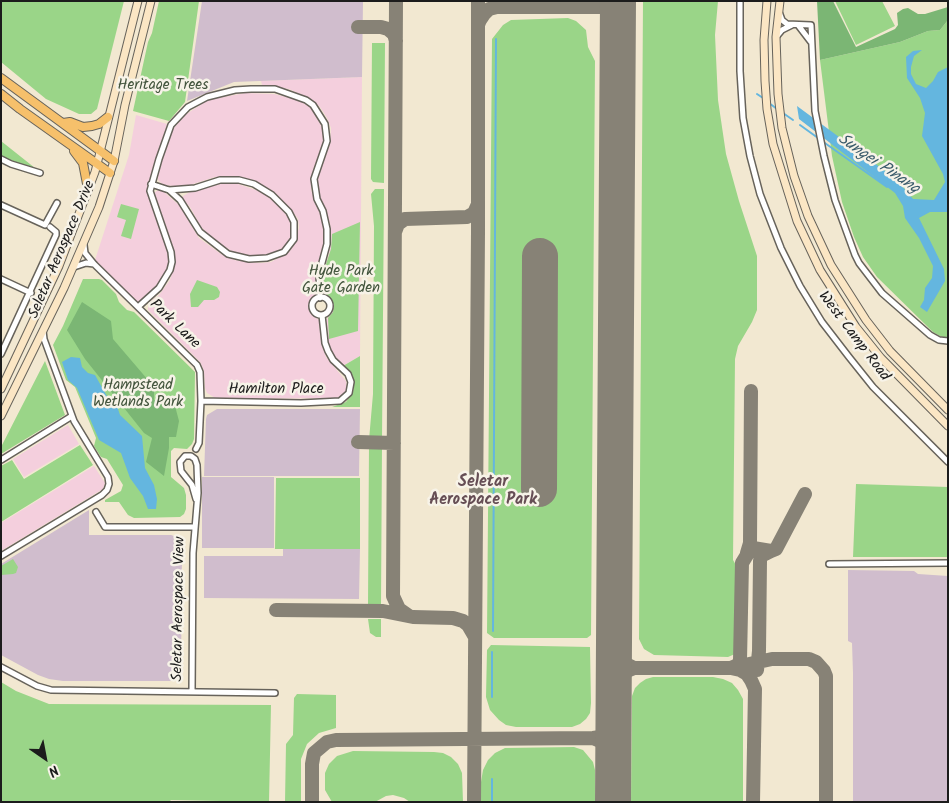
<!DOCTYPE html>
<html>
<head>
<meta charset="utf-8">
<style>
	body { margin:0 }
	#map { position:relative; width:949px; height:803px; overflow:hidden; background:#f2e8d1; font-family:Kalam,sans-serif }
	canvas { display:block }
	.frame { position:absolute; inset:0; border:2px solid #1c1c1c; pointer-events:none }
	.north { position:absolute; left:20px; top:733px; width:50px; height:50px; -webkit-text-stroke:4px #f7f3e8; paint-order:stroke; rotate:147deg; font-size:14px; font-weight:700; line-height:20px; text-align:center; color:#1c1c1c }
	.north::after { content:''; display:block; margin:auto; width:18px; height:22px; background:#1c1c1c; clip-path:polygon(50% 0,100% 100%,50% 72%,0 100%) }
</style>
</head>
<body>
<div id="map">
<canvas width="949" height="803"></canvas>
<div class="frame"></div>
<div class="north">N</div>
</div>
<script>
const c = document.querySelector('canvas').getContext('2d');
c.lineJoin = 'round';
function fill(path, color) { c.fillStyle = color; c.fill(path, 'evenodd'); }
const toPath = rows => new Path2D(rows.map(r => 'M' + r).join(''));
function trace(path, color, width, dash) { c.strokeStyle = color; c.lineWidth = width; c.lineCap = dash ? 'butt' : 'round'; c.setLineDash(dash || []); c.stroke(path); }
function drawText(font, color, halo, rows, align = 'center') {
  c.font = font + ' Kalam,sans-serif'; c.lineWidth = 5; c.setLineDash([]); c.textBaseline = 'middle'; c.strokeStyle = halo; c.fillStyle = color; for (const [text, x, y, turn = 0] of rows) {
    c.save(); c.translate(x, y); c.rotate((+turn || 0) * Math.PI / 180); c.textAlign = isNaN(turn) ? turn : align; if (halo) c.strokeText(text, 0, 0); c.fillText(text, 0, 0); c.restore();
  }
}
fill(toPath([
	[362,77,360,356,343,366,334,357,328,346,326,335,326,320,332,312,333,305,331,301,324,294,322,284,324,269,329,253,331,241,330,223,318,194,317,187,317,179,330,144,331,128,327,118,320,107,310,99,289,89,262,85,261,81],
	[245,93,274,94,299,100,311,108,322,127,324,134,323,144,313,170,311,190,323,221,325,231,323,249,316,278,318,296,310,303,309,308,312,314,319,320,321,341,326,357,346,381,347,388,344,394,339,398,217,399,207,393,205,388,204,371,200,362,148,310,148,305,150,302,159,295,170,280,175,261,175,254,154,196,154,193,158,190,164,192,179,205,199,238,221,254,234,260,260,263,271,262,289,252,296,242,299,227,298,219,293,212,275,193,255,181,227,177,215,177,184,187,163,185,158,180,157,175,173,129,185,115,208,100],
	[136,115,167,124,147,189,169,257,168,265,163,277,152,292,138,303,95,260,129,155],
	[224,183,235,183,256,190,265,194,280,207,291,221,292,226,291,239,283,249,264,256,249,256,233,252,215,241,201,227,190,207,182,199,183,196,190,192],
	[68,425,79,444,24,477,13,459],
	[94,466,105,483,103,489,1,551,1,523]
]), '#f4cfdd');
fill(toPath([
	[202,1,363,1,362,77,234,82,187,101],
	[217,409,360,409,359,476,204,476,206,419,207,415],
	[202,477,274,477,274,548,202,548],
	[89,510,89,535,171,535,177,537,181,541,182,547,181,670,180,676,176,680,172,681,63,681,49,679,38,675,1,655,1,564],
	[283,549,360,549,359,599,204,598,204,556,283,556],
	[848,570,914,571,918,574,948,576,948,802,853,802,853,673,852,643,848,641]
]), '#d0bdcd');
fill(toPath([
	[1,1,124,1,97,109,91,114,79,114,46,99,1,62],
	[159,1,199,1,185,102,169,121,133,111,148,42,152,33],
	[643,1,718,1,715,35,718,100,726,154,739,201,757,256,757,310,752,322,738,346,735,359,733,560,737,567,737,650,735,654,728,657,654,655,644,649,639,639],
	[835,1,882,1,895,26,856,45],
	[568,18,576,21,586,30,588,47,595,61,591,635,587,638,494,638,487,633,492,39,503,25,511,20],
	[948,20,948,338,940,336,933,332,877,277,863,257,854,237,842,202,832,156,820,60,900,42,928,31,940,30],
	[372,43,385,43,384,183,373,182,371,179],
	[1,141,35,168,33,170,1,156],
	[375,189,384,189,382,440,369,440,373,394,374,226,371,194],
	[121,204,139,209,131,239,121,236,126,220,117,217],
	[360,222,358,331,329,339,328,318,333,312,334,305,331,300,324,293,323,281,326,264,331,249,332,234],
	[83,279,99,279,102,280,116,294,119,302,127,310,134,312,195,372,194,439,192,444,187,449,174,448,171,451,171,477,184,488,186,495,186,509,184,514,180,517,134,518,128,515,119,502,105,502,105,500,121,491,123,485,107,459,101,457,94,446,96,438,75,387,66,380,53,345,63,326],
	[197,280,217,287,220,292,219,297,214,300,204,300,198,307,191,307,190,294],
	[360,356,360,407,332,407,346,402,353,392,354,387,353,376,343,366],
	[45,361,65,415,1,454,1,447],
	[80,445,93,465,1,522,1,466,12,460,24,479],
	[369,445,382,445,381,604,368,604],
	[276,478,360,478,360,549,275,549],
	[856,484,948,487,948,557,853,557],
	[13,559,18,567,16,573,13,574,1,575,1,566],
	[368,619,381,619,381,637,376,637,370,633],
	[491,645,590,647,591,703,590,713,586,719,580,724,572,727,516,727,506,725,499,720,490,710,486,697,487,650],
	[653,677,713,677,723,679,732,683,738,690,743,699,743,802,631,802,632,696,635,688,640,683,646,679],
	[1,682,16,691,49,704,271,705,269,802,171,800,169,802,1,802],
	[297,694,336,695,336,728,319,733,307,744,301,759,301,802,285,802,286,744,293,735,294,698],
	[574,747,583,750,593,762,595,770,595,802,481,802,481,782,483,770,488,760,495,753,505,748],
	[353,751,434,752,443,753,451,757,458,764,462,773,463,802,410,802,404,798,393,795,386,796,375,802,332,802,325,790,325,773,329,764,337,756]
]), '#9ad588');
fill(toPath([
	[817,1,833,1,856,47,895,29,898,25,897,13,903,9,908,8,918,14,925,14,948,7,948,20,940,30,928,31,900,42,820,60],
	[82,302,111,321,113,339,154,387,154,400,175,406,179,421,176,437,169,437,169,448,164,476,146,462,152,438,144,433,85,359,67,330]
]), '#7bb674');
fill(toPath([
	[922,50,914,56,911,67,911,74,916,84,926,88,933,81,938,72,948,67,948,212,930,212,919,218,944,269,945,281,927,312,920,307,924,300,925,288,932,278,933,266,919,238,905,218,903,206,895,193,799,119,797,106,896,179,913,199,934,200,945,182,943,174,922,136,925,113,920,98,907,78,906,57,913,51],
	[71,357,80,358,82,367,88,373,95,375,108,398,116,403,120,415,142,436,145,468,154,485,157,499,156,509,148,509,143,496,130,478,121,453,99,440,77,388,68,380,62,362]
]), '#64b6df');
trace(toPath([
	[757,94,763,98],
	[769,103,777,109],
	[783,113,793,120],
	[800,125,818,138],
	[822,141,887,187],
	[493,631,496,39],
	[492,697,492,652],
	[492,802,492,779]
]), '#64b6df', 2);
trace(toPath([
	[396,1,393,596,399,609,409,616],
	[478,25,480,20,484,14,489,9,497,7,618,7],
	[358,27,381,27,388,29,394,34,396,41],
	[395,232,398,224,405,219,467,217,474,213,478,204],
	[358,442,394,443],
	[747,553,750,543,751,391],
	[276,610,383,611,413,617,453,618,463,621,468,625,475,637],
	[614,650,622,662,634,668],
	[731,668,738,665,740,660,742,563,750,550,753,548,771,551,776,549,805,494],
	[731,668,740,670,747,674,751,680,755,689,753,802],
	[757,670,759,651,760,561,761,556,771,551],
	[614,687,622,673,634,668,731,668,772,659,809,659,816,662,824,671,826,676,826,802],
	[593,738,605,743,613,756],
	[312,802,312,764,314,753,327,742,336,740,593,738,600,737,607,733,614,720],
	[474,802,478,232,478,1]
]), '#878276', 14);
trace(toPath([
	[539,489,540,256],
	[613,802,618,1]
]), '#878276', 36);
const street = toPath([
	[740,1,740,71,743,118,750,156,760,194,781,248,800,286,822,322,849,357,873,387,948,462],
	[779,12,782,20,787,24,811,25,815,111,824,156,835,200,855,255,859,263,882,293,930,335,939,340,948,341],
	[798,25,811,42],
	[777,36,782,30,792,25],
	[1,159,11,164,40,173],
	[151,184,169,190,195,188,220,180,239,180,254,184,272,195,289,212,294,222,294,239,284,252,267,258,249,259,228,254,200,232,180,200,169,190],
	[1,205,45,225,57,203],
	[84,245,85,253,94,264,197,365,200,372,201,401,199,443,196,449],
	[74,267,86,263,94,264],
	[1,279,31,293],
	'312 306a9 9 0 1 1 18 0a9 9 0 1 1-18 0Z',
	[138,307,159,288,170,270,172,262,171,252,150,191,159,159,171,125,188,107,207,97,235,90,251,89,275,89,306,100,313,105,325,124,327,141,314,179,317,199,323,211,327,229,327,244,319,274,320,298],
	[1,354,56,235,56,232,50,227],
	[201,401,301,403,340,401,349,393,351,382,348,374,333,360,328,351,325,343,322,315],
	[1,460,72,416],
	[96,512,105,527,194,527],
	[1,556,102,495,107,490,109,484,108,477,74,421,44,339,43,331],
	[829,564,948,563],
	[1,667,37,686,51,690,275,693],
	[192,692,193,553,198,493,197,465,195,459,191,456,185,456,180,462,181,471,192,485,196,499]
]);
const secondary = toPath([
	[767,1,764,40,765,81,767,109,773,144,797,221,820,270,856,327,881,358,948,426],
	[780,1,776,37,778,94,782,128,794,176,808,216,831,265,866,320,890,351,948,410],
	[1,389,59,266,95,172,138,1],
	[1,416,64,288,99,207,114,161,125,105,151,1]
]);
const primary = toPath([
	[1,78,114,161],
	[1,94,20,109,110,173],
	[63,123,70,122,83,127,92,126,99,124,108,117],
	[74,151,83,163,88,189]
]);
trace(street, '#67635b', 8);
trace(secondary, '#67635b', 9);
trace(primary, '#67635b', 10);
trace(street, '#fff', 5);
trace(secondary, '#fbe6c4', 7);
trace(primary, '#f6c06b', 8);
drawText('15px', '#42543c', '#f7f3e8', [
	["Heritage Trees",163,86],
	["Hyde Park",341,272],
	["Gate Garden",341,289],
	["Hampstead",138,386],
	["Wetlands Park",138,403]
]);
drawText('15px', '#1c1c1c', '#f7f3e8', [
	["Seletar Aerospace Drive",63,250,-67],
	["Park Lane",174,325,44],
	["West Camp Road",853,337,53],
	["Hamilton Place",276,390],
	["Seletar Aerospace View",180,609,-89]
]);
drawText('italic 16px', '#395a6a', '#f7f3e8', [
	["Sungei Pinang",878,165,34]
]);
drawText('bold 16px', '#664e55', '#f7f3e8', [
	["Seletar",483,483],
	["Aerospace Park",483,501]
]);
</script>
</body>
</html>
